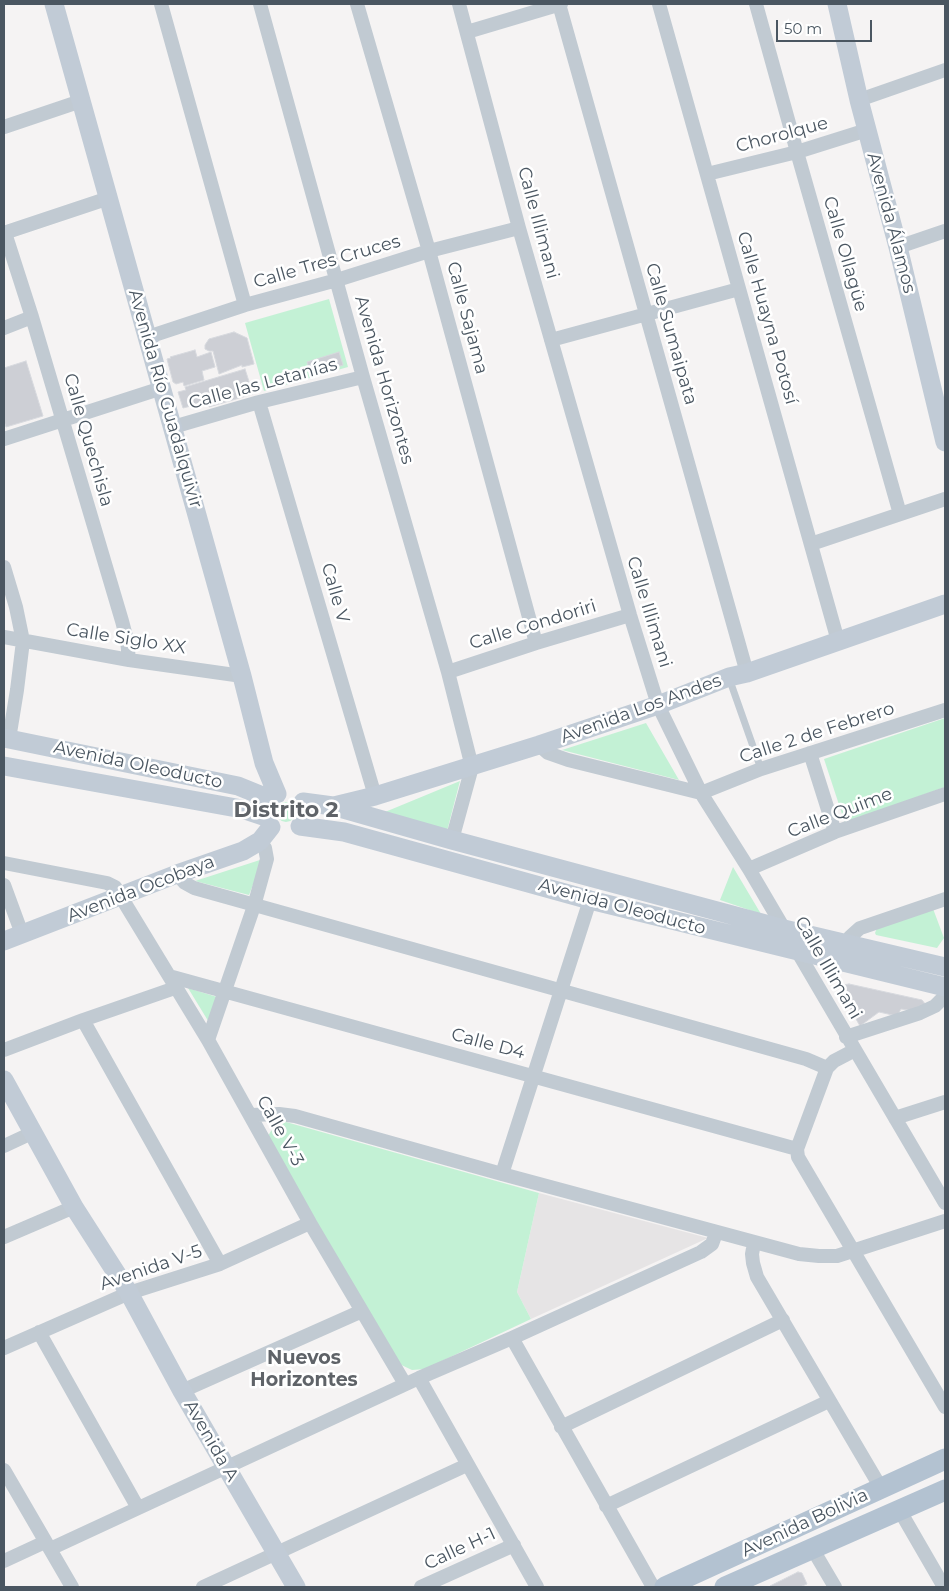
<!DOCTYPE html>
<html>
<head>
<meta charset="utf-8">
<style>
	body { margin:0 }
	#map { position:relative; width:949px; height:1591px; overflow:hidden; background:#f5f3f3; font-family:Montserrat,sans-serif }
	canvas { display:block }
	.frame { position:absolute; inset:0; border:5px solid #4a5661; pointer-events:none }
	.scale { position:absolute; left:776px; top:20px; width:96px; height:22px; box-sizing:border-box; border:2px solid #4a5661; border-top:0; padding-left:6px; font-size:15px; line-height:18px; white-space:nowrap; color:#4a5661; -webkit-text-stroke:4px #fff; paint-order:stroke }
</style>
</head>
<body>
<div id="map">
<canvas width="949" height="1591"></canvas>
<div class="frame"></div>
<div class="scale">50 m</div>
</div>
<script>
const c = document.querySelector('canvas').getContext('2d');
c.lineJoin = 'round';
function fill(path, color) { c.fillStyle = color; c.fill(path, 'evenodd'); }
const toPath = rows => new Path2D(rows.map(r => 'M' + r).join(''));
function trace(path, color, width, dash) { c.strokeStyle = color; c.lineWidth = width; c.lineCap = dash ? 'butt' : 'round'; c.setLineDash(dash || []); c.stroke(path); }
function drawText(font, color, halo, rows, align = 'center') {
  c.font = font + ' Montserrat,sans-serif'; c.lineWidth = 5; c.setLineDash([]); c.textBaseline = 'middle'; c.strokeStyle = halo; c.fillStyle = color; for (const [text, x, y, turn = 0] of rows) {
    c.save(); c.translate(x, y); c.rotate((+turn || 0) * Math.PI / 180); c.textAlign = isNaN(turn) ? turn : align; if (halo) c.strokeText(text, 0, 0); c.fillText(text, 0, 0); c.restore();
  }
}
fill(toPath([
	[539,1193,708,1238,531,1319,517,1292]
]), '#e6e4e5');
fill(toPath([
	[329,299,348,367,264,391,245,323],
	[945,718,945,787,845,823,824,759],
	[646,723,679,780,562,750],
	[460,781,447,831,385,812],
	'276 812a10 10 0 1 1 20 0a10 10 0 1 1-20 0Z',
	[263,859,249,895,195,881],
	[733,867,761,914,720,900],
	[932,906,944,938,937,948,876,935,875,933,877,928],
	[188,988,217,997,210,1024],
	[286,1122,539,1193,517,1292,531,1319,425,1369,412,1370,395,1362,268,1136,271,1131,280,1124]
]), '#c3f1d5');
const building = toPath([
	[234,332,247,338,254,364,242,367,242,365,219,374,213,351,209,351,205,349,205,345,209,339,234,332],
	[195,350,197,357,211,352,215,367,202,371,204,380,184,386,183,382,176,384,173,382,167,359,171,358,170,357,195,350],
	[339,352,343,365,311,375,307,362,339,352],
	[26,361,43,416,6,427,4,421,4,368,26,361],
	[245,369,253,394,209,407,208,404,193,409,191,406,183,408,178,392,186,390,185,387,245,369],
	[849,984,922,1000,926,1005,916,1011,901,1009,897,1016,879,1012,860,1026,840,991,843,985,849,984],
	[798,1572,802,1573,807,1584,800,1587,771,1587,770,1586,798,1572]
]);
fill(building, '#cdcfd5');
trace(building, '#d7d9de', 1);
trace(toPath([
	[729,678,761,769]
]), '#c1cad2', 7);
trace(toPath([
	[161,4,245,305],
	[260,4,363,377,448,672,472,767,452,840],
	[357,4,429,251,536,643],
	[459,4,519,228,630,615,658,705,701,793,749,869,945,1203],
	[559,4,747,673],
	[659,4,838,641],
	[756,4,797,152,900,514],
	[467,32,561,4],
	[859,100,945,70],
	[4,127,81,101],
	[707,174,797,152,867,130],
	[4,233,109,198],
	[5,233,32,317,122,621,127,640,129,660],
	[898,247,945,231],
	[4,328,32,317],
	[148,337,245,305,337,280,429,251,519,228],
	[551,340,739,289],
	[259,402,375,796],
	[173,427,259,402,363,377],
	[4,439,162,388],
	[811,544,945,499],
	[4,567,16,607,23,641,17,690,9,739],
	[4,637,129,660,242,676],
	[448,672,536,643,630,615],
	[539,745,548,753,568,760,701,793,761,769,945,710],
	[810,753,835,832],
	[4,863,107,883,115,887,208,1040,310,1223,405,1384],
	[749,869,835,832,945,794],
	[177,874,185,883,194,888,806,1059,827,1068],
	[4,885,22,934],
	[847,943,850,937,860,928,945,899],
	[169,976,797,1149],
	[83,1020,220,1264],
	[846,1037,920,1013,935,1006,945,996],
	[208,1040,254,906,267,859,265,848,260,841],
	[4,1050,83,1020,175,988],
	[855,1050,834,1061,827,1068,797,1149,798,1157,945,1407],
	[251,1115,279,1114,295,1116,502,1174,799,1254,819,1256,837,1256,945,1221],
	[895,1118,945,1102],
	[4,1146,34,1132],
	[502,1174,590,900],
	[4,1237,74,1207],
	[754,1243,752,1254,753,1263,757,1277,881,1488],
	[39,1332,138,1508],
	[512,1338,653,1587],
	[4,1348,129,1293,220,1264,310,1223],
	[419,1378,537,1587],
	[182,1391,362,1311],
	[561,1427,783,1320],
	[4,1470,72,1587],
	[606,1506,829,1401],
	[900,1511,944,1587],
	[812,1548,835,1587],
	[50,1549,419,1378,512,1338,701,1252,712,1244,716,1233],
	[4,1561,45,1542],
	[203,1587,467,1465],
	[421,1587,514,1545]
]), '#c1cad2', 14);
trace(toPath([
	[54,4,242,676,264,763,277,794],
	[837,4,859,100,898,247,945,442],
	[4,738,238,786,270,799],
	[4,766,242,809,266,817],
	[303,802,333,806,452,840,784,929,945,967],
	[334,806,375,796,539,745,658,705,729,677,747,673,945,604],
	[300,826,344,832,590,900,945,987],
	[4,941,177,874,243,851,260,841,271,827],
	[4,1080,74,1207,129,1293,182,1391,296,1587]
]), '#c1cbd6', 19);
trace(toPath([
	[665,1587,945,1459],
	[725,1587,945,1490]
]), '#b3c2d1', 21);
drawText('18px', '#4a5661', '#fff', [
	["Chorolque",782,135,-15],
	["Calle Illimani",538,223,75],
	["Avenida Álamos",891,223,75],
	["Calle Ollagüe",845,254,74],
	["Calle Tres Cruces",327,262,-16],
	["Calle Sajama",467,318,75],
	["Calle Huayna Potosí",767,318,74],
	["Calle Sumaipata",671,334,74],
	["Avenida Horizontes",384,380,74],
	["Calle las Letanías",263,384,-15],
	["Avenida Río Guadalquivir",165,399,74],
	["Calle Quechisla",88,440,74],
	["Calle V",335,593,74],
	["Calle Illimani",649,612,73],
	["Calle Condoriri",533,625,-17],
	["Calle Siglo XX",126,639,9],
	["Avenida Los Andes",641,709,-20],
	["Calle 2 de Febrero",817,733,-18],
	["Avenida Oleoducto",138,765,12],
	["Calle Quime",840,813,-21],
	["Avenida Ocobaya",141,889,-21],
	["Avenida Oleoducto",622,907,15],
	["Calle Illimani",828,968,60],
	["Calle D4",488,1044,15],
	["Calle V-3",280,1131,61],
	["Avenida V-5",151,1268,-19],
	["Avenida A",211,1441,60],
	["Avenida Bolivia",805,1523,-25],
	["Calle H-1",460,1549,-25]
]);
drawText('bold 19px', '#5f6368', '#fff', [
	["Nuevos",304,1358],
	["Horizontes",304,1380]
]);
drawText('bold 22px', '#5f6368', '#fff', [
	["Distrito 2",286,811]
]);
</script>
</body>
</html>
